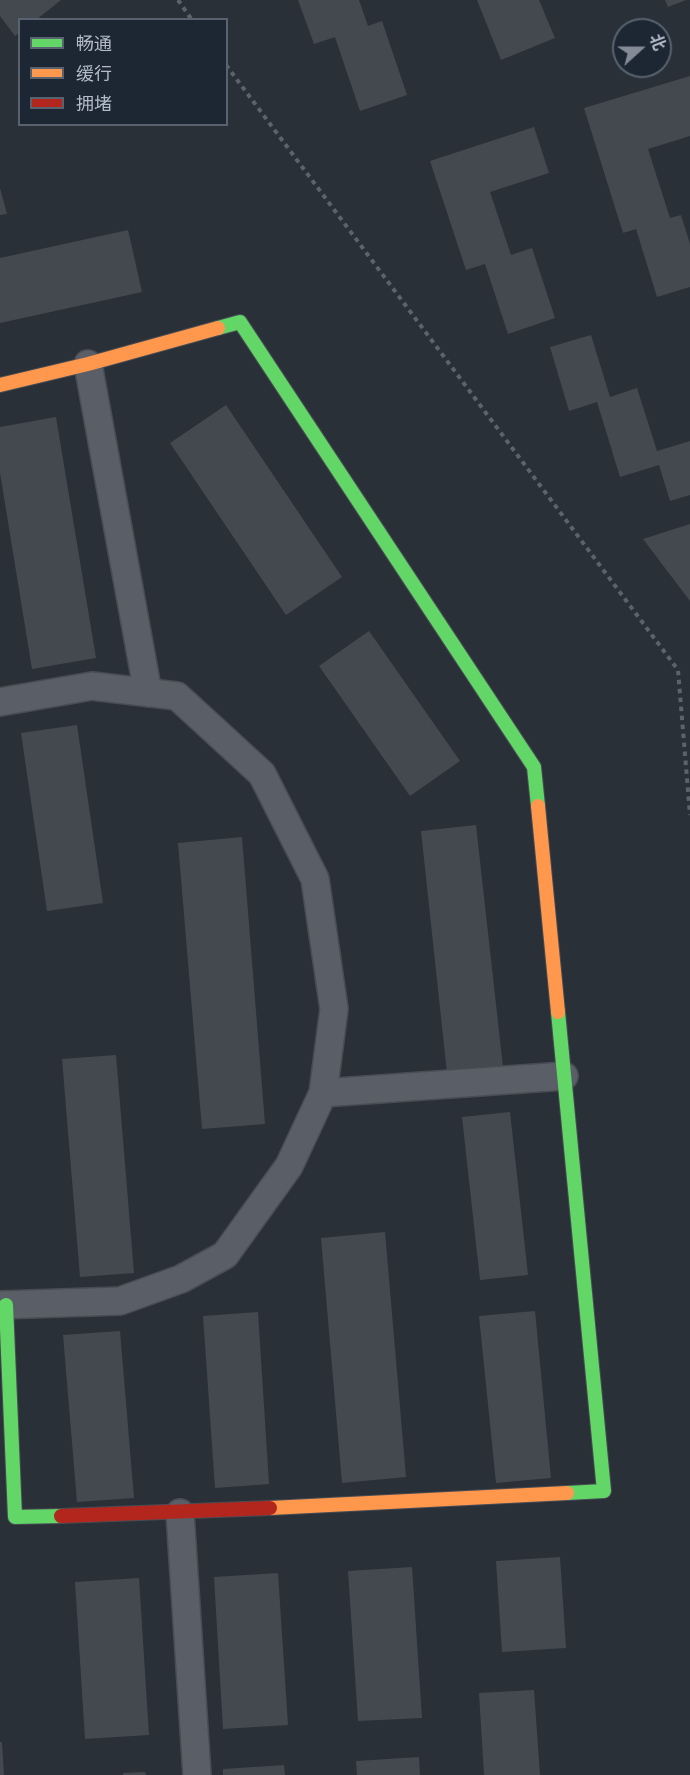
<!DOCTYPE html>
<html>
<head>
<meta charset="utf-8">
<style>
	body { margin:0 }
	#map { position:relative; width:690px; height:1775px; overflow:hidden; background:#2a3038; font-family:"Source Sans 3","Noto Sans SC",sans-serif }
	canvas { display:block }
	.legend { position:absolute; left:18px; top:18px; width:210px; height:108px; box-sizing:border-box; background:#1d2633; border:2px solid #59626f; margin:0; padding:8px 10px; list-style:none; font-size:18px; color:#b4bcc9 }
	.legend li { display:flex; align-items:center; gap:12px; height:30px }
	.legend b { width:30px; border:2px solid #59626f }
	.north { position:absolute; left:612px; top:18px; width:60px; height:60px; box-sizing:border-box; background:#1d2633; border:2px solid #59626f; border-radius:50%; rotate:69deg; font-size:16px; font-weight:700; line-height:24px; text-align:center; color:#b4bcc9 }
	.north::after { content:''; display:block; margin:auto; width:21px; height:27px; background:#848b96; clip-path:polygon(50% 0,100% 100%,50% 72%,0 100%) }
</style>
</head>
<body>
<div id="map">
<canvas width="690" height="1775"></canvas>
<ul class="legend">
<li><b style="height:8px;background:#63d668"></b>畅通</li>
<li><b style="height:8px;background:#ff974d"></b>缓行</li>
<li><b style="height:8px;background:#b3261e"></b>拥堵</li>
</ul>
<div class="north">北</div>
</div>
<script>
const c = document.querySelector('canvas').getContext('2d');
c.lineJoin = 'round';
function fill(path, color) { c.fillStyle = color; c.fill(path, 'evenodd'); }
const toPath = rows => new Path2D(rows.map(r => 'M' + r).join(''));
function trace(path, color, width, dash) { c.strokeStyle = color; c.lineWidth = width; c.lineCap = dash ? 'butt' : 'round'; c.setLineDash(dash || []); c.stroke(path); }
fill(toPath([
	[0,0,61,0,36,20,20,20,20,32,15,36,0,16],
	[298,0,359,0,368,26,382,21,407,95,360,111,335,37,314,44],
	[477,0,539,0,555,38,501,60],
	[665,0,686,0,668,7],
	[690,76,690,136,648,149,670,218,681,215,690,244,690,287,657,297,636,229,623,233,584,108],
	[534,127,549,173,490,192,511,255,532,248,555,318,508,334,485,264,466,270,430,161],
	[0,188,7,214,0,215],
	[128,230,142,292,0,323,0,258],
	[591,335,610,397,637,388,657,451,690,441,690,495,670,501,659,465,620,477,597,402,569,411,550,347],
	[226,405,342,577,286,615,170,443],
	[56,417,96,658,32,669,0,473,0,427],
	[690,524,690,601,643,539],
	[369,631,460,761,410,796,319,666],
	[77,725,103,903,47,911,21,733],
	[476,825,503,1067,447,1073,421,831],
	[242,837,265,1124,202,1129,178,843],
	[116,1055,134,1273,80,1277,62,1059],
	[510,1112,528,1275,480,1280,462,1117],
	[385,1232,406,1477,342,1483,321,1238],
	[535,1311,551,1478,496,1483,479,1316],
	[258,1312,269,1484,215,1488,203,1316],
	[120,1331,134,1498,77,1502,63,1335],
	[560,1557,566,1648,502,1652,496,1561],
	[412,1567,422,1718,358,1721,348,1571],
	[278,1573,288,1725,223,1729,214,1577],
	[139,1578,149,1735,85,1739,75,1582],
	[534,1690,540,1775,484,1775,479,1693],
	[0,1742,2,1742,4,1775,0,1775],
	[419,1757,420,1775,357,1775,356,1761],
	[284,1765,285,1775,223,1775,223,1769],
	[145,1772,146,1775,123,1775,123,1773]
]), '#444950');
const street = toPath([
	[88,364,148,693],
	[0,702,92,686,177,696,262,774,315,879,334,1009,323,1093,289,1166,225,1255,181,1279,120,1301,0,1305],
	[323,1093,564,1076],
	[180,1513,197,1775]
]);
const fast = toPath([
	[218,328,240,322,534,767,538,806],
	[558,1012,604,1491,567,1493],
	[6,1305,15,1517,61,1516]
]);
const slow = toPath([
	[0,385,88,364,218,328],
	[538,806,558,1012],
	[270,1508,567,1493]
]);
const jam = toPath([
	[61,1516,270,1508]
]);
trace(street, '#484c53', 30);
trace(fast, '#484c53', 16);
trace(slow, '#484c53', 16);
trace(jam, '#484c53', 16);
trace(toPath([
	[178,0,192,20],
	[226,65,678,670,690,815]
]), '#5d636a', 4, [4.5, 4.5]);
trace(street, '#5a5e66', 27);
trace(fast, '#63d668', 14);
trace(slow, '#ff974d', 14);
trace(jam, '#b3261e', 14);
</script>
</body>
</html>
